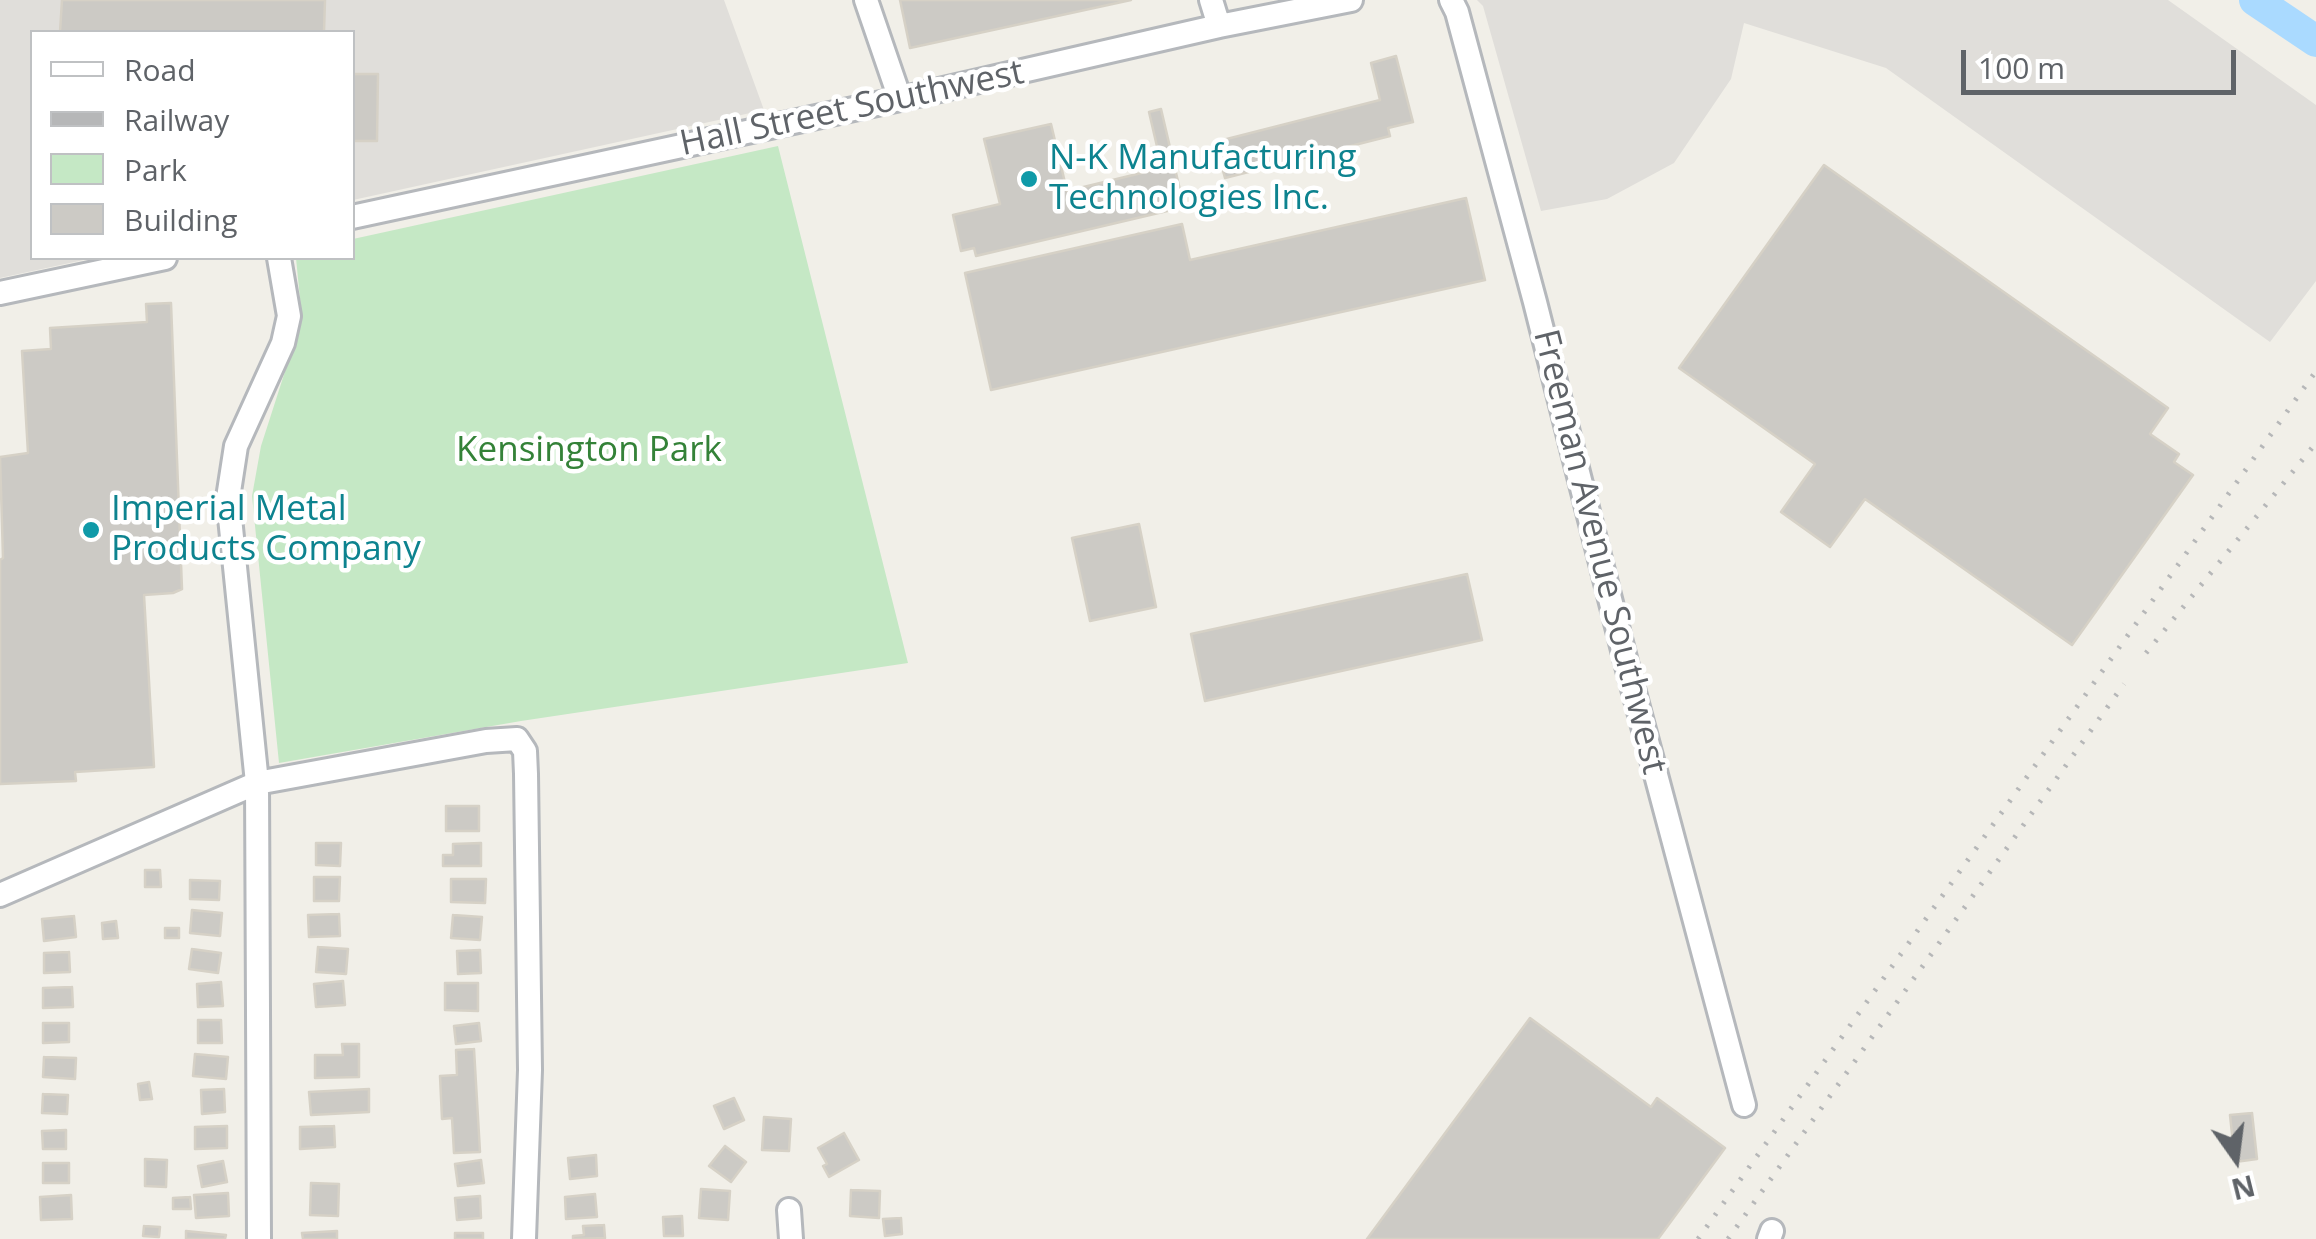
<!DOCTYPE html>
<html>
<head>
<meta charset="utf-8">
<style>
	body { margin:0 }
	#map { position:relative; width:2316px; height:1239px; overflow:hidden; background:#f1efe8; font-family:"Open Sans",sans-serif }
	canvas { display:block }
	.legend { position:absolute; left:30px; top:30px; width:325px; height:230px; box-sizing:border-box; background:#fff; border:2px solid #bfc1c3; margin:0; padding:12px 18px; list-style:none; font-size:30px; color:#5f6368 }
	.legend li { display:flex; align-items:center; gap:20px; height:50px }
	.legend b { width:50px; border:2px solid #bfc1c3 }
	.north { position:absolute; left:2186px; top:1109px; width:100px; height:100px; -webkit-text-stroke:8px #fff; paint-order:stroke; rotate:166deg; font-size:28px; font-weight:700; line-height:40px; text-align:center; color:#5f6368 }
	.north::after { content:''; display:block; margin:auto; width:35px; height:45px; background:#5f6368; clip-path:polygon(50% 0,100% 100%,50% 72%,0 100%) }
	.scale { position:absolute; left:1961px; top:50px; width:275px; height:45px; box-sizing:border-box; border:5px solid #5f6368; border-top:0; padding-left:12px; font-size:30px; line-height:35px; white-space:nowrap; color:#5f6368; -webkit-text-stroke:8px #fff; paint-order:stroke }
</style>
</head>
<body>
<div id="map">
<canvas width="2316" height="1239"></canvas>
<ul class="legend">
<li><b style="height:12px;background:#fff"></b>Road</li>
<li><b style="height:12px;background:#b6b7b8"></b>Railway</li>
<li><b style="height:28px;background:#c5e8c5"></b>Park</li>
<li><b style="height:28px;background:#cccac5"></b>Building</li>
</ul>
<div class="north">N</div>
<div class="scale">100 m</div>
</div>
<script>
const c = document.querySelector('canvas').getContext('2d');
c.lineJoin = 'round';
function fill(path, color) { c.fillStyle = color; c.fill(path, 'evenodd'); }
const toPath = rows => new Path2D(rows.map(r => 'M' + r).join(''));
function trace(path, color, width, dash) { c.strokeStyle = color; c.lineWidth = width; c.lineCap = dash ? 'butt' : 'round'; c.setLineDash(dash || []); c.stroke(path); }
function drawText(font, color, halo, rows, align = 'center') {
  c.font = font + ' "Open Sans",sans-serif'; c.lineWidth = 9; c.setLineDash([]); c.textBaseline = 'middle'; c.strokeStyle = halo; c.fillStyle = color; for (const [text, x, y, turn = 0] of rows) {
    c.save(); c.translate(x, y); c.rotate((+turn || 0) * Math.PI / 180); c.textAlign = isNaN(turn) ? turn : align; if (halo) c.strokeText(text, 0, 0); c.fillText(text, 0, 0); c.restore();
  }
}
fill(toPath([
	[0,0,724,0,764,110,353,200,352,32,32,32,32,258,93,258,0,278],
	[1477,0,2168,0,2316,105,2316,281,2270,342,1886,68,1744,23,1731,79,1674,163,1607,199,1541,211,1483,6]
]), '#e0deda');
fill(toPath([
	[778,146,908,663,521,721,279,763,252,496,261,446,299,328,301,309,296,258,352,258,353,239]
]), '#c5e8c5');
trace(toPath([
	[2255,0,2316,41]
]), '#aadaff', 32);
const building = toPath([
	[62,0,325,0,324,32,60,32,62,0],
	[900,0,1131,0,910,48,900,0],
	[1396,56,1413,122,1388,128,1390,136,1225,178,1215,142,1380,100,1371,63,1396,56],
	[352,74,378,74,377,141,352,141,352,74],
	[1161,109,1184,207,976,256,974,248,961,251,953,215,1000,204,984,139,1051,124,1067,191,1162,168,1149,112,1161,109],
	[1824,165,2168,408,2150,434,2179,454,2174,462,2193,475,2072,645,1865,499,1830,547,1781,512,1815,464,1679,368,1824,165],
	[1466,198,1485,280,991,390,965,273,1182,224,1190,260,1466,198],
	[171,303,182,589,173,593,144,595,154,767,75,772,76,781,0,784,0,560,3,558,0,457,28,453,22,351,51,349,50,328,147,322,146,304,171,303],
	[1139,524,1156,607,1090,621,1072,538,1139,524],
	[1467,574,1482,640,1205,701,1191,634,1467,574],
	[446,806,479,806,479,831,446,831,446,806],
	[316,843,341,843,340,866,316,865,316,843],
	[481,843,481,866,443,866,443,855,453,855,453,844,481,843],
	[145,870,160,870,161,887,145,887,145,870],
	[314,877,340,877,339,901,314,901,314,877],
	[451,879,486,879,485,903,451,902,451,879],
	[190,880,220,881,219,900,190,899,190,880],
	[192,910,222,913,220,936,190,933,192,910],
	[339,914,340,936,309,937,308,915,339,914],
	[453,915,482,917,480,940,451,938,453,915],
	[74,916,76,937,44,941,42,919,74,916],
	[116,921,118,938,103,939,102,923,116,921],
	[165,928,179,928,179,938,165,938,165,928],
	[318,947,348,949,346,974,316,972,318,947],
	[192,949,221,953,218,973,189,969,192,949],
	[480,950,481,973,458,974,457,951,480,950],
	[69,952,70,972,44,973,44,953,69,952],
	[343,981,345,1005,316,1007,314,984,343,981],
	[221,982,223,1006,198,1007,197,984,221,982],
	[445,983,478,983,478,1011,445,1010,445,983],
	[72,987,73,1007,43,1008,43,988,72,987],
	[1530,1018,1651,1107,1657,1098,1725,1148,1658,1239,1367,1239,1530,1018],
	[198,1020,221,1020,222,1043,198,1043,198,1020],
	[43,1023,69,1023,69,1042,43,1043,43,1023],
	[479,1023,481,1041,456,1044,454,1026,479,1023],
	[342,1044,359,1044,359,1077,315,1078,315,1055,343,1055,342,1044],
	[474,1049,480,1152,454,1153,452,1118,442,1119,440,1076,457,1075,456,1050,474,1049],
	[195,1054,228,1057,226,1079,193,1076,195,1054],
	[44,1057,76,1058,75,1079,43,1077,44,1057],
	[149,1082,152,1099,140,1100,138,1084,149,1082],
	[224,1089,225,1112,202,1114,201,1090,224,1089],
	[369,1089,369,1112,311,1115,309,1092,369,1089],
	[43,1094,68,1095,67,1114,42,1113,43,1094],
	[734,1098,744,1120,724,1129,714,1106,734,1098],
	[2252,1113,2257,1159,2235,1162,2230,1115,2252,1113],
	[764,1117,791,1119,789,1151,762,1150,764,1117],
	[227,1126,227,1148,195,1149,195,1127,227,1126],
	[334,1126,335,1147,300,1149,300,1127,334,1126],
	[66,1130,66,1149,43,1149,42,1131,66,1130],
	[844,1133,859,1160,829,1177,823,1166,827,1164,818,1148,844,1133],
	[725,1146,746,1162,731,1182,709,1166,725,1146],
	[596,1155,597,1176,570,1179,568,1158,596,1155],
	[145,1159,167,1160,166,1187,145,1186,145,1159],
	[481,1160,484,1183,458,1186,455,1164,481,1160],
	[223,1161,227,1182,202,1187,198,1166,223,1161],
	[43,1163,69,1163,69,1183,43,1183,43,1163],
	[311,1183,339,1184,338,1216,310,1215,311,1183],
	[701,1189,730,1191,728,1220,699,1218,701,1189],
	[851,1190,880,1191,879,1218,850,1216,851,1190],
	[228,1193,229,1216,196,1218,194,1195,228,1193],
	[595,1194,597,1217,566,1219,565,1197,595,1194],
	[71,1195,72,1219,41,1220,40,1197,71,1195],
	[480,1196,481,1218,457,1220,455,1198,480,1196],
	[190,1197,191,1209,173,1209,173,1198,190,1197],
	[682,1216,683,1236,664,1236,663,1217,682,1216],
	[901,1218,902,1234,885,1236,883,1219,901,1218],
	[604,1225,605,1238,573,1239,573,1236,584,1235,583,1226,604,1225],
	[144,1226,160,1227,159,1237,143,1236,144,1226],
	[186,1231,226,1235,225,1239,186,1239,186,1231],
	[337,1231,337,1239,303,1239,302,1233,337,1231],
	[455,1233,483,1233,483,1239,455,1239,455,1233]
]);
fill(building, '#cccac5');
trace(building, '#d6d1c6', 2.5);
const minor = toPath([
	[866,0,900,99],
	[1211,0,1219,26],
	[1451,0,1457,12,1535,302,1627,666,1744,1105],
	[352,217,900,99,1219,26,1351,0],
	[0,293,165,258],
	[0,895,257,783,486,741,517,739,525,751,526,774,530,1070,524,1239],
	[789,1210,791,1239],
	[259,1239,257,783,228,498,236,446,283,343,289,316,279,258],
	[1769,1239,1772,1231]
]);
trace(minor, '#b5b8bc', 28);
trace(minor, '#fff', 22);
trace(toPath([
	[2146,653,2316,443],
	[1698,1239,2316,371],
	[1728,1239,2124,684]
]), '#b6b7b8', 5, [2.5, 12]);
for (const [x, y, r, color] of [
	[1029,179,10,"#0f9aa8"],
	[91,530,10,"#0f9aa8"]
]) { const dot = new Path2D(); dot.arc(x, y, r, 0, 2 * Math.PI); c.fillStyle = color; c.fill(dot); trace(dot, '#fff', 4); }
drawText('35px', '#5f6368', '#fff', [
	["Hall Street Southwest",852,109,-12],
	["Freeman Avenue Southwest",1599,552,76]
]);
drawText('35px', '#0d838f', '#fff', [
	["N-K Manufacturing",1049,159],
	["Technologies Inc.",1049,199],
	["Imperial Metal",111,510],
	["Products Company",111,550]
], 'left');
drawText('35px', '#348238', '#fff', [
	["Kensington Park",589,451]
]);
</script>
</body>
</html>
